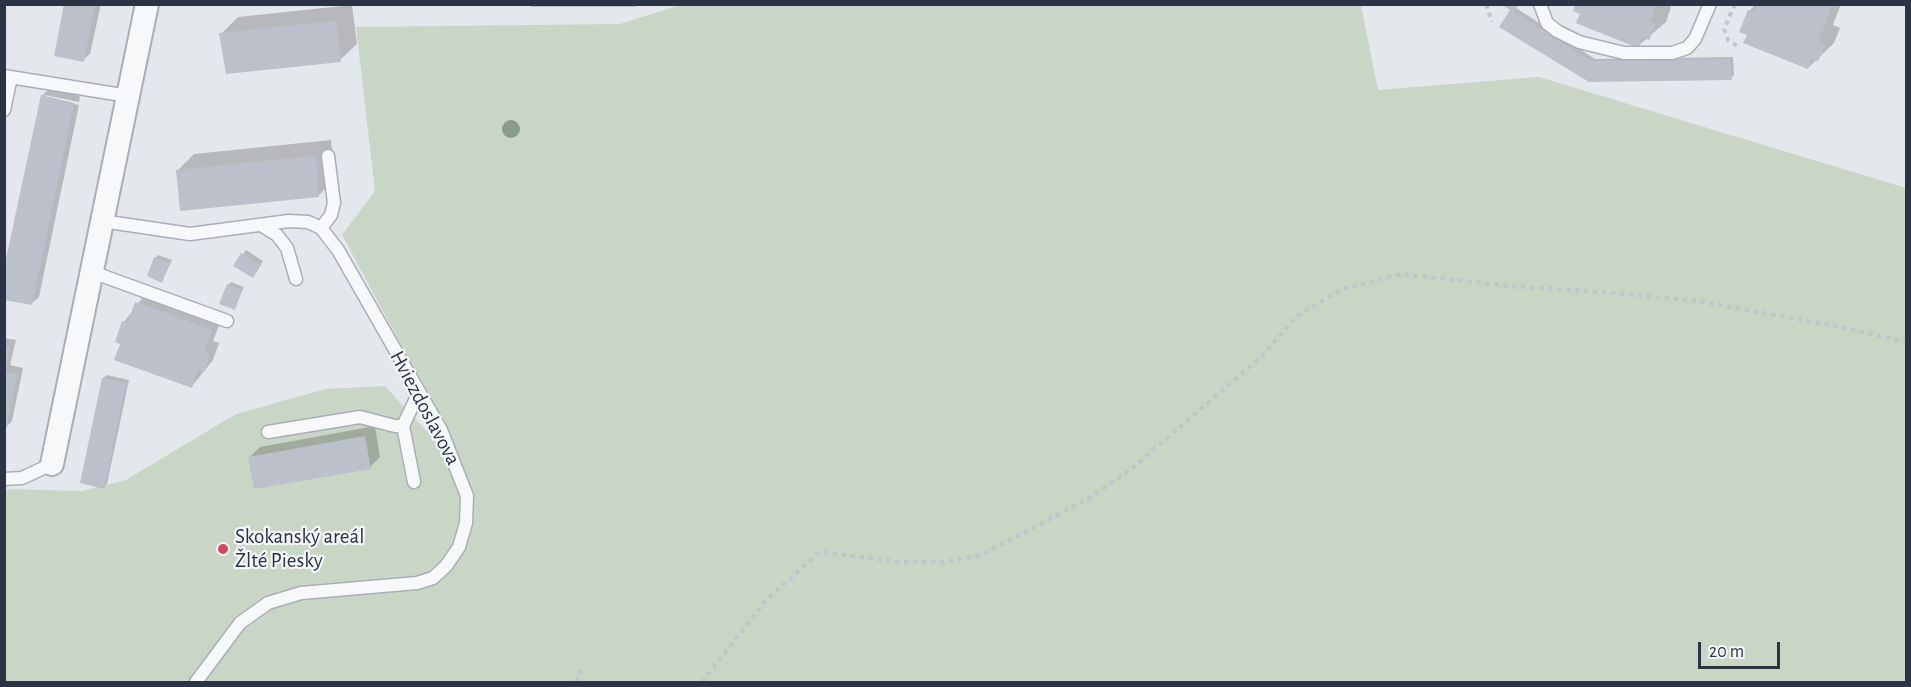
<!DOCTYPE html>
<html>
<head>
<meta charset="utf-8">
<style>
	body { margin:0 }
	#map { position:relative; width:1911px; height:687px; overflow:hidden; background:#e4e7ec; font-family:"Alegreya Sans",sans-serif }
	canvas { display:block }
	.frame { position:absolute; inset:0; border:6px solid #2b3445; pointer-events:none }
	.scale { position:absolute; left:1698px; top:642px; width:82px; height:27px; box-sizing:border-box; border:3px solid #2b3445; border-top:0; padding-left:8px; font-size:18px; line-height:21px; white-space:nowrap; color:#2b3445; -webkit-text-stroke:4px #f4f6f9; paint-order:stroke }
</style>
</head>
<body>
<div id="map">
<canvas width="1911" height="687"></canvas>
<div class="frame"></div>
<div class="scale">20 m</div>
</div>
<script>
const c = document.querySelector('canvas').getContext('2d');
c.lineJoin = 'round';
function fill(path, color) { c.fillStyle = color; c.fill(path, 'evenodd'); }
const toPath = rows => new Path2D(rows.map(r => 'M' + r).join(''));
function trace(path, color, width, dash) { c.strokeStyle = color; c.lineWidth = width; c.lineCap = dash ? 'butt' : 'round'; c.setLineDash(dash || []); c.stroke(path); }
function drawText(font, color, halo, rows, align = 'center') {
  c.font = font + ' "Alegreya Sans",sans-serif'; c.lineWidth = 4.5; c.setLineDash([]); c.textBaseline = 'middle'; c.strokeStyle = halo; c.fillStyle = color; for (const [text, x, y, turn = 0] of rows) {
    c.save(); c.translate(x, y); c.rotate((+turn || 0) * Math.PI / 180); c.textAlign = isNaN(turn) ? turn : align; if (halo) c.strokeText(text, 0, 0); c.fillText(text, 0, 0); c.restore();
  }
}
fill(toPath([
	[683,4,1361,5,1378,90,1539,77,1906,188,1906,682,5,682,5,489,82,491,126,480,236,414,326,389,385,386,426,431,439,415,342,235,375,191,356,27,620,24]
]), '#c9d6c5');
fill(toPath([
	[66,4,101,4,90,54,83,60],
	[1504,4,1519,4,1516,8,1595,59,1733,57,1734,75,1731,78,1589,80,1501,27,1512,9],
	[1576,4,1665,4,1671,7,1666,22,1638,46,1582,13],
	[1756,4,1841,4,1833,25,1840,28,1834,43,1808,68,1749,34,1749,11],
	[352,5,357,44,340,60,221,34,238,17],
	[49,89,80,96,79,102,45,95,45,98,79,105,39,297,32,303,42,96],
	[331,140,335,179,319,195,177,171,194,154],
	[246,250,263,261,256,273,235,265],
	[158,255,172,260,162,281,155,258],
	[231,282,244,287,234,308,228,285],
	[146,293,221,320,213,341,219,343,213,360,192,386,122,343,124,322],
	[4,338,16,340,10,365,23,368,12,421,5,428],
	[107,375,129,380,107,484,103,487,103,378],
	[375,426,380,457,370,467,250,457,260,447]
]), '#0003');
fill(toPath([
	[64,4,95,4,84,62,54,56],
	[531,4,636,4,636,7,531,7],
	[1501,4,1518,4,1514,12,1591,61,1730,59,1732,80,1589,82,1499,27,1510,10],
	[1575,4,1656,4,1650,21,1656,24,1649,40,1642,37,1638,48,1576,23,1580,14,1573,11],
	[1757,4,1833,4,1818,42,1825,44,1818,61,1812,59,1808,69,1743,43,1747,35,1739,32,1748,10,1754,12],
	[336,21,341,62,226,74,219,33],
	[41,95,74,103,32,305,4,300,4,268],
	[315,156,319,197,180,211,176,170],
	[241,253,261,265,253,278,233,266],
	[154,257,170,263,162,283,147,276],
	[227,284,242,290,235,310,219,304],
	[135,302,212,330,204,351,210,354,204,372,198,370,192,388,114,360,120,344,115,342,122,321,128,323],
	[4,346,10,347,6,367,4,367],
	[4,372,17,374,6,431,4,430],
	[102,378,126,383,104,489,80,483],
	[365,436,371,469,254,489,248,457]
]), '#bbc0ca');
const service = toPath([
	[1540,4,1547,23,1557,31,1579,42,1624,53,1672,53,1687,48,1695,39,1710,4],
	[4,76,128,96],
	[4,110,11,77],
	[102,221,190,234,289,221,308,222,321,228,338,250,441,430,467,496,466,523,459,547,446,566,433,578,417,583,301,593,268,603,240,623,196,682],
	[261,225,277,235,287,248,296,279],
	[321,228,331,215,334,203,328,156],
	[92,272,227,321],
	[268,432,360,417,395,426,403,426],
	[4,479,22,478,52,464],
	[414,482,403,426,419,392]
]);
const minor = toPath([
	[52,464,147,4]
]);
trace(service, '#a9aeb7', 15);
trace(minor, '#a9aeb7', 26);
trace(toPath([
	[1486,4,1492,22],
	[1735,4,1724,29,1728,40,1739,47],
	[576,682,583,666],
	[702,682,767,599,820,552,900,562,943,562,982,555,1091,497,1130,470,1261,357,1297,316,1342,289,1401,274,1509,286,1615,293,1697,301,1830,325,1906,342]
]), '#c2c5cb', 4, [4.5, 4.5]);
trace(service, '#f7f8fa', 12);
trace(minor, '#f7f8fa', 22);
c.fillStyle = '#899d89';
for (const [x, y] of [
	[511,129]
]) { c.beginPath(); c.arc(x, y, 9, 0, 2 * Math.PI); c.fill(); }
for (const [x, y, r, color] of [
	[223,549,6,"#d1495b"]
]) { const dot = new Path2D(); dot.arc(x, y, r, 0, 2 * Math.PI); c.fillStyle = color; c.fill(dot); trace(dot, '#f4f6f9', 2); }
drawText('21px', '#2b3445', '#f4f6f9', [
	["Hviezdoslavova",425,408,62]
]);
drawText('21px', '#2b3445', '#f4f6f9', [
	["Skokanský areál",235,537],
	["Žlté Piesky",235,561]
], 'left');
</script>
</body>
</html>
